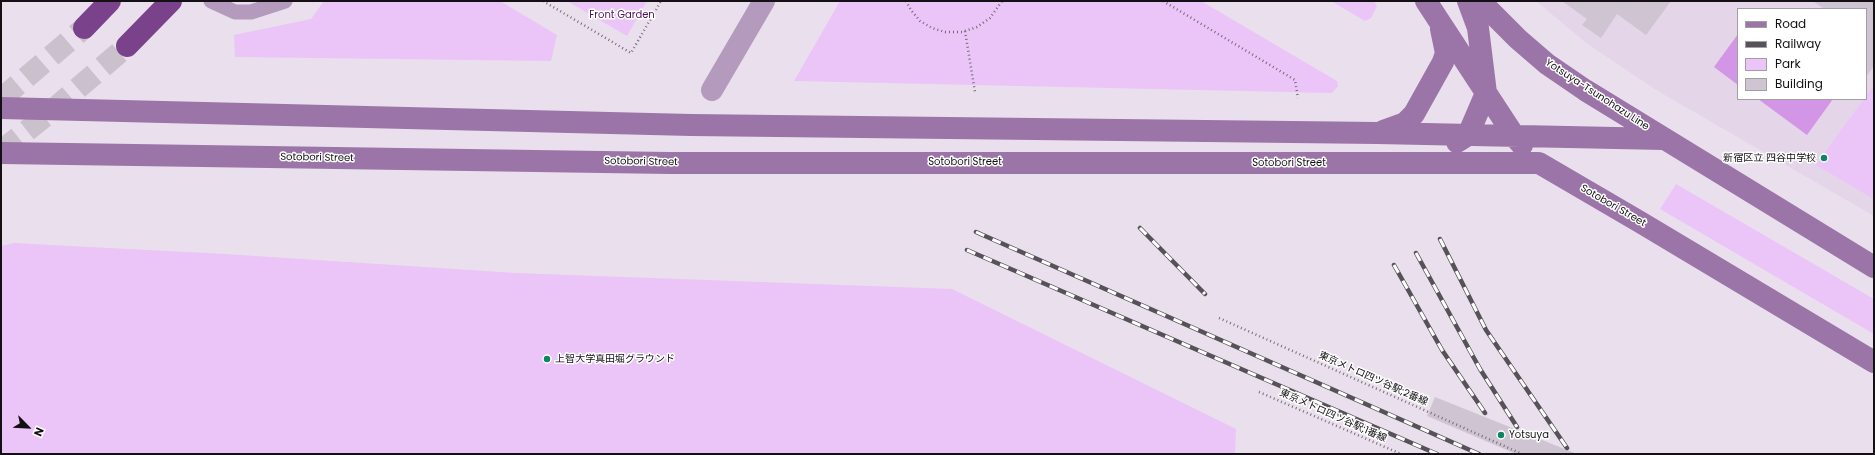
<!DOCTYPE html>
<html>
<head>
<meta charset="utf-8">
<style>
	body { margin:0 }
	#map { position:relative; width:1875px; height:455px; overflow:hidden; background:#eae0ed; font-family:Poppins,sans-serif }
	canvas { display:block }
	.frame { position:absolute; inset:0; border:2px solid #130f14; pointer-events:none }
	.legend { position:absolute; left:1737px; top:8px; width:130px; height:92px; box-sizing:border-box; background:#fff; border:1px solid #a19fa1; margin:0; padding:5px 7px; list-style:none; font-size:12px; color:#130f14 }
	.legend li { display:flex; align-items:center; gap:8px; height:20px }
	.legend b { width:20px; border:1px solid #a19fa1 }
	.north { position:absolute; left:8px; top:407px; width:40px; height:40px; -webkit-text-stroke:3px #fff; paint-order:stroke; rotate:114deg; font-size:11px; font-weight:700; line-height:16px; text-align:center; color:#130f14 }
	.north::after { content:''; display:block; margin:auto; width:14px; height:18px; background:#130f14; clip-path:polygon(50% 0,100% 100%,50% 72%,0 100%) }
</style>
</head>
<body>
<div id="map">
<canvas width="1875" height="455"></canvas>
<div class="frame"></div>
<ul class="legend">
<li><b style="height:5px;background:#9c75a8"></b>Road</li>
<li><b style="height:5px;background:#575159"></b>Railway</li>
<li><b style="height:11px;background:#ebc4f8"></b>Park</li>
<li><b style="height:11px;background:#cec4d2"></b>Building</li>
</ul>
<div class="north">N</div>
</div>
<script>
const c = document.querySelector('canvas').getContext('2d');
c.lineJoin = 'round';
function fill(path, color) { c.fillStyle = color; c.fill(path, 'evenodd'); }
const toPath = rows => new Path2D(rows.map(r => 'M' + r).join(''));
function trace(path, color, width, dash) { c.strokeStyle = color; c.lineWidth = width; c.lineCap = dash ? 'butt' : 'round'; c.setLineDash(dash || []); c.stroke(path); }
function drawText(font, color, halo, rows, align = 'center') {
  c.font = font + ' Poppins,"Noto Sans JP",sans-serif'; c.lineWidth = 3; c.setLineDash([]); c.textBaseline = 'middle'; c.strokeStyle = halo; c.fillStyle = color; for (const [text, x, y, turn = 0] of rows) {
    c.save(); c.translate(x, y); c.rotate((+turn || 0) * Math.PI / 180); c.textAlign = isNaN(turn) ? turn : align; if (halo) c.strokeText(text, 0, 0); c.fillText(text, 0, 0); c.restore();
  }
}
fill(toPath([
	[1536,1,1874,1,1874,216,1656,90,1586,43],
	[1738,9,1866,9,1866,99,1738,99]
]), '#e4d5e9');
fill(toPath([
	[324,1,500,1,557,35,551,61,235,57,234,35,311,19],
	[567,1,647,1,627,36],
	[840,1,1201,1,1337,81,1338,86,1332,93,794,81],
	[1331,1,1374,1,1377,6,1371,18,1365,21],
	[1874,85,1874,199,1816,165,1864,99,1866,99,1866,96],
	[1676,184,1874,299,1874,334,1660,209],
	[14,243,225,254,516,273,952,289,1236,429,1235,454,1,454,1,246]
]), '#ebc4f8');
fill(toPath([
	[1738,34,1738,85,1714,67],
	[1758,99,1833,99,1807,135]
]), '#d396e6');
fill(toPath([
	[1562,1,1671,1,1646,35,1617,14,1601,38,1582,25,1587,19],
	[1813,1,1874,1,1874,66,1866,77,1866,9,1824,9],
	[1435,397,1577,454,1516,454,1427,416]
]), '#cec4d2');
trace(toPath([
	[1,99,84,28],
	[1,151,48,114,127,46]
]), '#cac1cc', 22, [22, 11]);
trace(toPath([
	[543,1,631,53,661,1],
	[906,1,911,10,920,21,932,28,945,32,962,32,977,27,990,18,1002,1],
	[1163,1,1295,80,1298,98],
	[965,31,975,92],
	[1219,318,1522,454],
	[1259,392,1401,454]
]), '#756e77', 2.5, [1, 3]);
trace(toPath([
	[211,1,235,12,251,12,285,1]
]), '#b49abc', 15);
trace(toPath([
	[712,90,764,1]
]), '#b49abc', 22);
trace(toPath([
	[1426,1,1515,137,1522,145],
	[1480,1,1518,39,1547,64,1585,90,1874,267],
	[1,108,691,125,1377,133,1663,139],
	[1383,131,1405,123,1414,114,1443,62,1446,53,1441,29],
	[1457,142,1468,135,1486,93,1478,28,1468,1],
	[1,153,669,163,1539,163,1640,222,1874,362]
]), '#9c75a8', 22);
trace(toPath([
	[84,28,110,1],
	[127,46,171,1]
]), '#7a428b', 22);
const rail = toPath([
	[1140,228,1205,294],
	[976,232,1479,454],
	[1440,239,1486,330,1567,448],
	[967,250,1437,454],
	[1416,253,1480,369,1517,427],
	[1394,265,1442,350,1485,413]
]);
trace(rail, '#575159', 4.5);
trace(rail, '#fff', 3, [9]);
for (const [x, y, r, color] of [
	[1824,158,4,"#0f8565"],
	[547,359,4,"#0f8565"],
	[1501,435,4,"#0f8565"]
]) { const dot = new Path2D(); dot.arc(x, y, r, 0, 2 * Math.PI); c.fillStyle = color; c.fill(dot); trace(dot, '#fff', 1.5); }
drawText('10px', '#4a1259', '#fff', [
	["Front Garden",622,15]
]);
drawText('10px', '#130f14', '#fff', [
	["Yotsuya-Tsunohazu Line",1597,95,33],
	["Sotobori Street",317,158,1],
	["Sotobori Street",641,162,1],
	["Sotobori Street",965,162],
	["Sotobori Street",1289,163],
	["Sotobori Street",1613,206,30],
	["東京メトロ四ツ谷駅;2番線",1373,379,24],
	["東京メトロ四ツ谷駅;1番線",1333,416,24]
]);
drawText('10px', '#130f14', '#fff', [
	["新宿区立 四谷中学校",1816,158,"right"],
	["上智大学真田堀グラウンド",555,359],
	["Yotsuya",1509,435]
], 'left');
</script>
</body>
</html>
